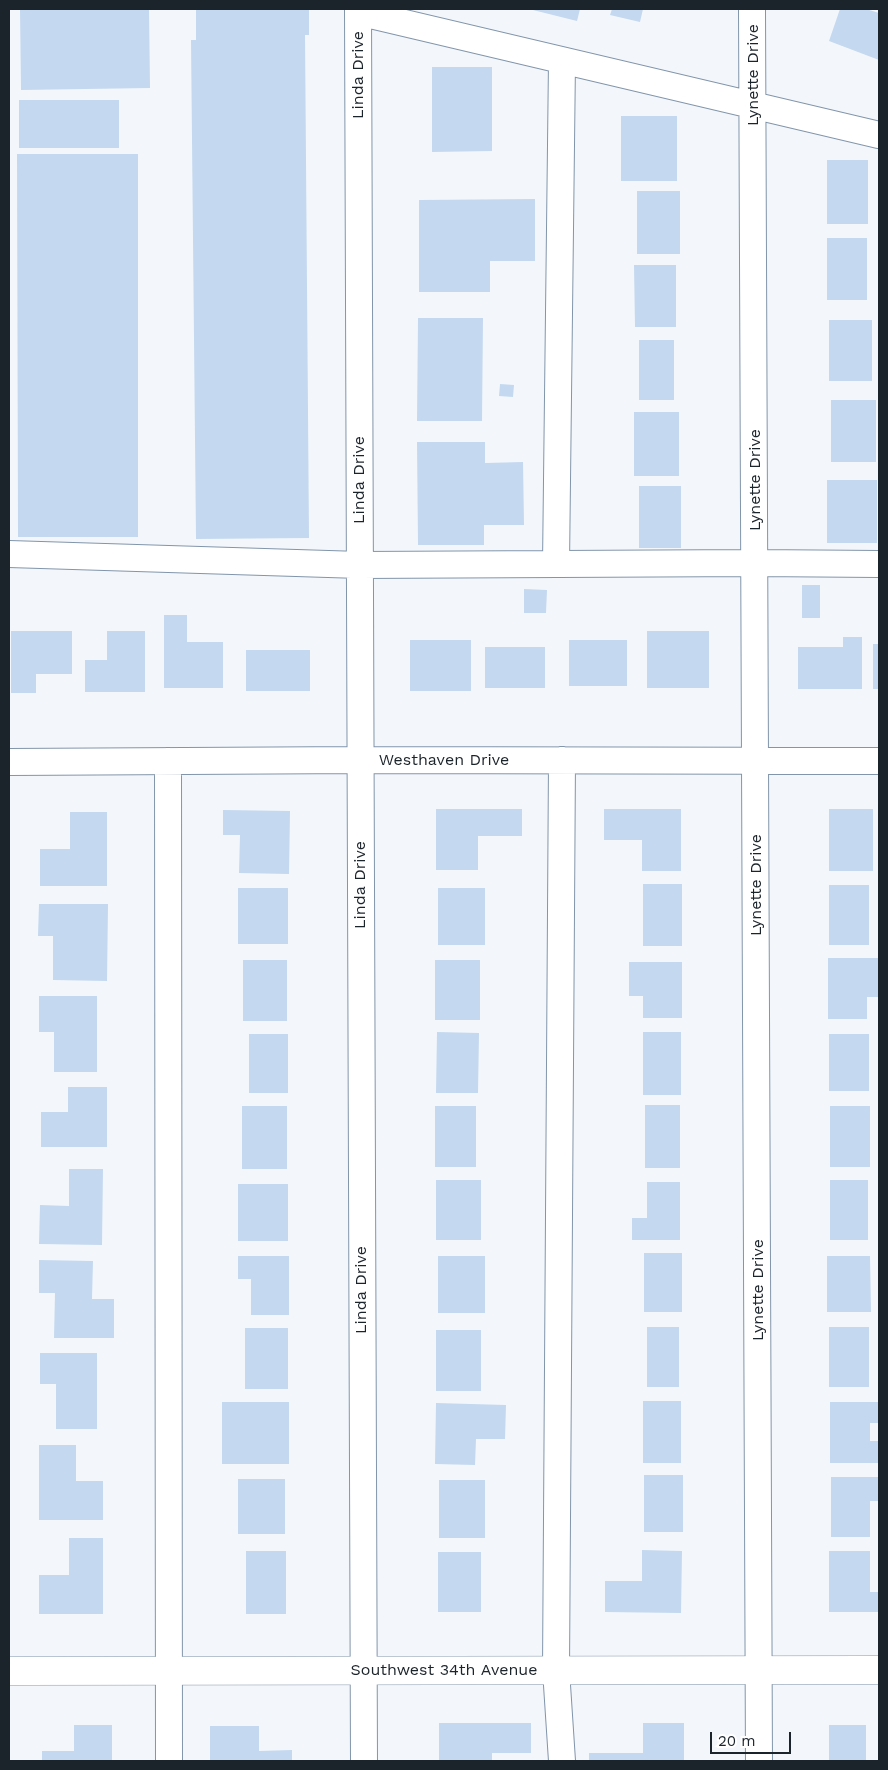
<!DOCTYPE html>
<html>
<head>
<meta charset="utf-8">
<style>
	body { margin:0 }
	#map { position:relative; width:888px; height:1770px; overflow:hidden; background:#f3f7fc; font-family:"Work Sans",sans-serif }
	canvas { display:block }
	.frame { position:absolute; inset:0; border:10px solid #1b232b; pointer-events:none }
	.scale { position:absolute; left:710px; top:1732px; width:81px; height:22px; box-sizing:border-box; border:2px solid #1b232b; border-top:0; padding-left:6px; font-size:15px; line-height:18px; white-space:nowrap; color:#1b232b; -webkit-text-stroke:4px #fff; paint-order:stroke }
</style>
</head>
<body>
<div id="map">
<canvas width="888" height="1770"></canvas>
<div class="frame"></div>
<div class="scale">20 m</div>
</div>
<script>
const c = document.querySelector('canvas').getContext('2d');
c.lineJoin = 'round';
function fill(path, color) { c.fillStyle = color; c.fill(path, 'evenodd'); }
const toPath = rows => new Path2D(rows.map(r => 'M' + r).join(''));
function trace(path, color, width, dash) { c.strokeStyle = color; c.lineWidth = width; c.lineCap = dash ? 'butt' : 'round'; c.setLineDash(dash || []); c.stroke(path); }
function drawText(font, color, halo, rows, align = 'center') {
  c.font = font + ' "Work Sans",sans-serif'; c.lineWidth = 4; c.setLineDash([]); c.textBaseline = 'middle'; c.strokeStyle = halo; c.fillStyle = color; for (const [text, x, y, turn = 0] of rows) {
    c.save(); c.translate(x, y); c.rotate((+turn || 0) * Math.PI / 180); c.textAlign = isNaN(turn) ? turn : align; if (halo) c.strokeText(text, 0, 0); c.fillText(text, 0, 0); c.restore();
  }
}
fill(toPath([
	[20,9,149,9,150,88,21,90],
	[196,9,309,9,309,35,305,35,309,538,196,539,191,40,196,40],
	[534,9,580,9,577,21,533,10],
	[612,9,643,9,640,22,610,15],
	[840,9,866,9,879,13,879,60,829,41],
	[432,67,492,67,492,151,432,152],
	[19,100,119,100,119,148,19,148],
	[621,116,677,116,677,181,621,181],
	[17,154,138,154,138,537,18,537],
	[827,160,868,160,868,224,827,224],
	[637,191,680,191,680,254,637,254],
	[535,199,535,261,490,261,490,292,419,292,419,200],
	[827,238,867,238,867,300,827,300],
	[634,265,676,265,676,327,635,327],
	[418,318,483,318,482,421,417,421],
	[829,320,872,320,872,381,829,381],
	[639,340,674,340,674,400,639,400],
	[500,384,514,385,513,397,499,396],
	[831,400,876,400,876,462,831,462],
	[634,412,679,412,679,476,634,476],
	[417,442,485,442,485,463,523,462,524,525,484,525,484,545,418,545],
	[827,480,877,480,877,543,827,543],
	[639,486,681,486,681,548,639,548],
	[802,585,820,585,820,618,802,618],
	[524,589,547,590,546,613,524,613],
	[164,615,187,615,187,642,223,642,223,688,164,688],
	[11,631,72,631,72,674,36,674,36,693,11,693],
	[107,631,145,631,145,692,85,692,85,660,107,660],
	[647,631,709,631,709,688,647,688],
	[843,637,862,637,862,689,798,689,798,647,843,647],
	[410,640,471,640,471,691,410,691],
	[569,640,627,640,627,686,569,686],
	[873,644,879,644,879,689,873,689],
	[485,647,545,647,545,688,485,688],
	[246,650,310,650,310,691,246,691],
	[436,809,522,809,522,836,478,836,478,870,436,870],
	[604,809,681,809,681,871,642,871,642,840,604,840],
	[829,809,873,809,873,871,829,871],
	[223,810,290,811,289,874,239,873,240,835,223,835],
	[70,812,107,812,107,886,40,886,40,849,70,849],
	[643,884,682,884,682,946,643,946],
	[829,885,869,885,869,945,829,945],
	[238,888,288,888,288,944,238,944],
	[438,888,485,888,485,945,438,945],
	[39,904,108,904,107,981,53,980,53,936,38,936],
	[828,958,879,958,879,997,867,997,867,1019,828,1019],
	[243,960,287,960,287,1021,243,1021],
	[435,960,480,960,480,1020,435,1020],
	[629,962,682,962,682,1018,643,1018,643,996,629,996],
	[39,996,97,996,97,1072,54,1072,54,1032,39,1032],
	[437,1032,479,1033,478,1093,436,1093],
	[643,1032,681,1032,681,1095,643,1095],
	[249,1034,288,1034,288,1093,249,1093],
	[829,1034,869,1034,869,1091,829,1091],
	[68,1087,107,1087,107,1147,41,1147,41,1112,68,1112],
	[645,1105,680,1105,680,1168,645,1168],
	[242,1106,287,1106,287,1169,242,1169],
	[435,1106,476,1106,476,1167,435,1167],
	[830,1106,870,1106,870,1167,830,1167],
	[69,1169,103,1169,102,1245,39,1244,40,1205,69,1206],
	[436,1180,481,1180,481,1240,436,1240],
	[830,1180,868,1180,868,1240,830,1240],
	[647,1182,680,1182,680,1240,632,1240,632,1218,647,1218],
	[238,1184,288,1184,288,1241,238,1241],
	[644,1253,682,1253,682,1312,644,1312],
	[238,1256,289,1256,289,1315,251,1315,251,1279,238,1279],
	[438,1256,485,1256,485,1313,438,1313],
	[827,1256,870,1256,871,1312,827,1312],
	[39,1260,93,1261,92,1299,114,1299,114,1338,54,1338,55,1293,39,1293],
	[647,1327,679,1327,679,1387,647,1387],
	[829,1327,869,1327,869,1387,829,1387],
	[245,1328,288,1328,288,1389,245,1389],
	[436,1330,481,1330,481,1391,436,1391],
	[40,1353,97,1353,97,1429,56,1429,56,1384,40,1384],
	[643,1401,681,1401,681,1463,643,1463],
	[222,1402,289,1402,289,1464,222,1464],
	[830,1402,879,1402,879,1423,870,1423,870,1441,879,1441,879,1463,830,1463],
	[436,1403,506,1405,505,1439,476,1439,475,1465,435,1464],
	[39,1445,76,1445,76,1481,103,1481,103,1520,39,1520],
	[644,1475,683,1475,683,1532,644,1532],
	[831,1477,879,1477,879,1501,870,1501,870,1537,831,1537],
	[238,1479,285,1479,285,1534,238,1534],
	[439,1480,485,1480,485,1538,439,1538],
	[69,1538,103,1538,103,1614,39,1614,39,1575,69,1575],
	[642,1550,682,1551,681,1613,605,1612,605,1581,642,1581],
	[246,1551,286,1551,286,1614,246,1614],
	[829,1551,870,1551,870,1592,879,1592,879,1612,829,1612],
	[438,1552,481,1552,481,1612,438,1612],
	[439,1723,531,1723,531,1753,492,1753,492,1761,439,1761],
	[643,1723,684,1723,684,1761,589,1761,589,1753,643,1753],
	[74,1725,112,1725,112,1761,42,1761,42,1751,74,1751],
	[829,1725,866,1725,866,1761,829,1761],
	[210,1726,259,1726,259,1751,292,1750,292,1761,210,1761]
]), '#c4d8ef');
const minor = toPath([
	[358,9,364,1761],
	[752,9,759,1761],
	[358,12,879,135],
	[9,554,360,565,755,563,879,564],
	[556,564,562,61],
	[562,760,556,1670,562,1761],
	[168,761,169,1761],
	[9,762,360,760,879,761]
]);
const major = toPath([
	[9,1671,879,1670]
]);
trace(minor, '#8295aa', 28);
trace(major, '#8295aa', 29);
trace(minor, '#fff', 26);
trace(major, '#fff', 28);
drawText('16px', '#1b232b', '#fff', [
	["Linda Drive",358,75,-90],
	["Lynette Drive",753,75,-90],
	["Linda Drive",359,480,-90],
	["Lynette Drive",755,480,-90],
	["Westhaven Drive",444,760],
	["Linda Drive",360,885,-90],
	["Lynette Drive",756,885,-90],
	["Linda Drive",361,1290,-90],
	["Lynette Drive",758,1290,-90],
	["Southwest 34th Avenue",444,1670]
]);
</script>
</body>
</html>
